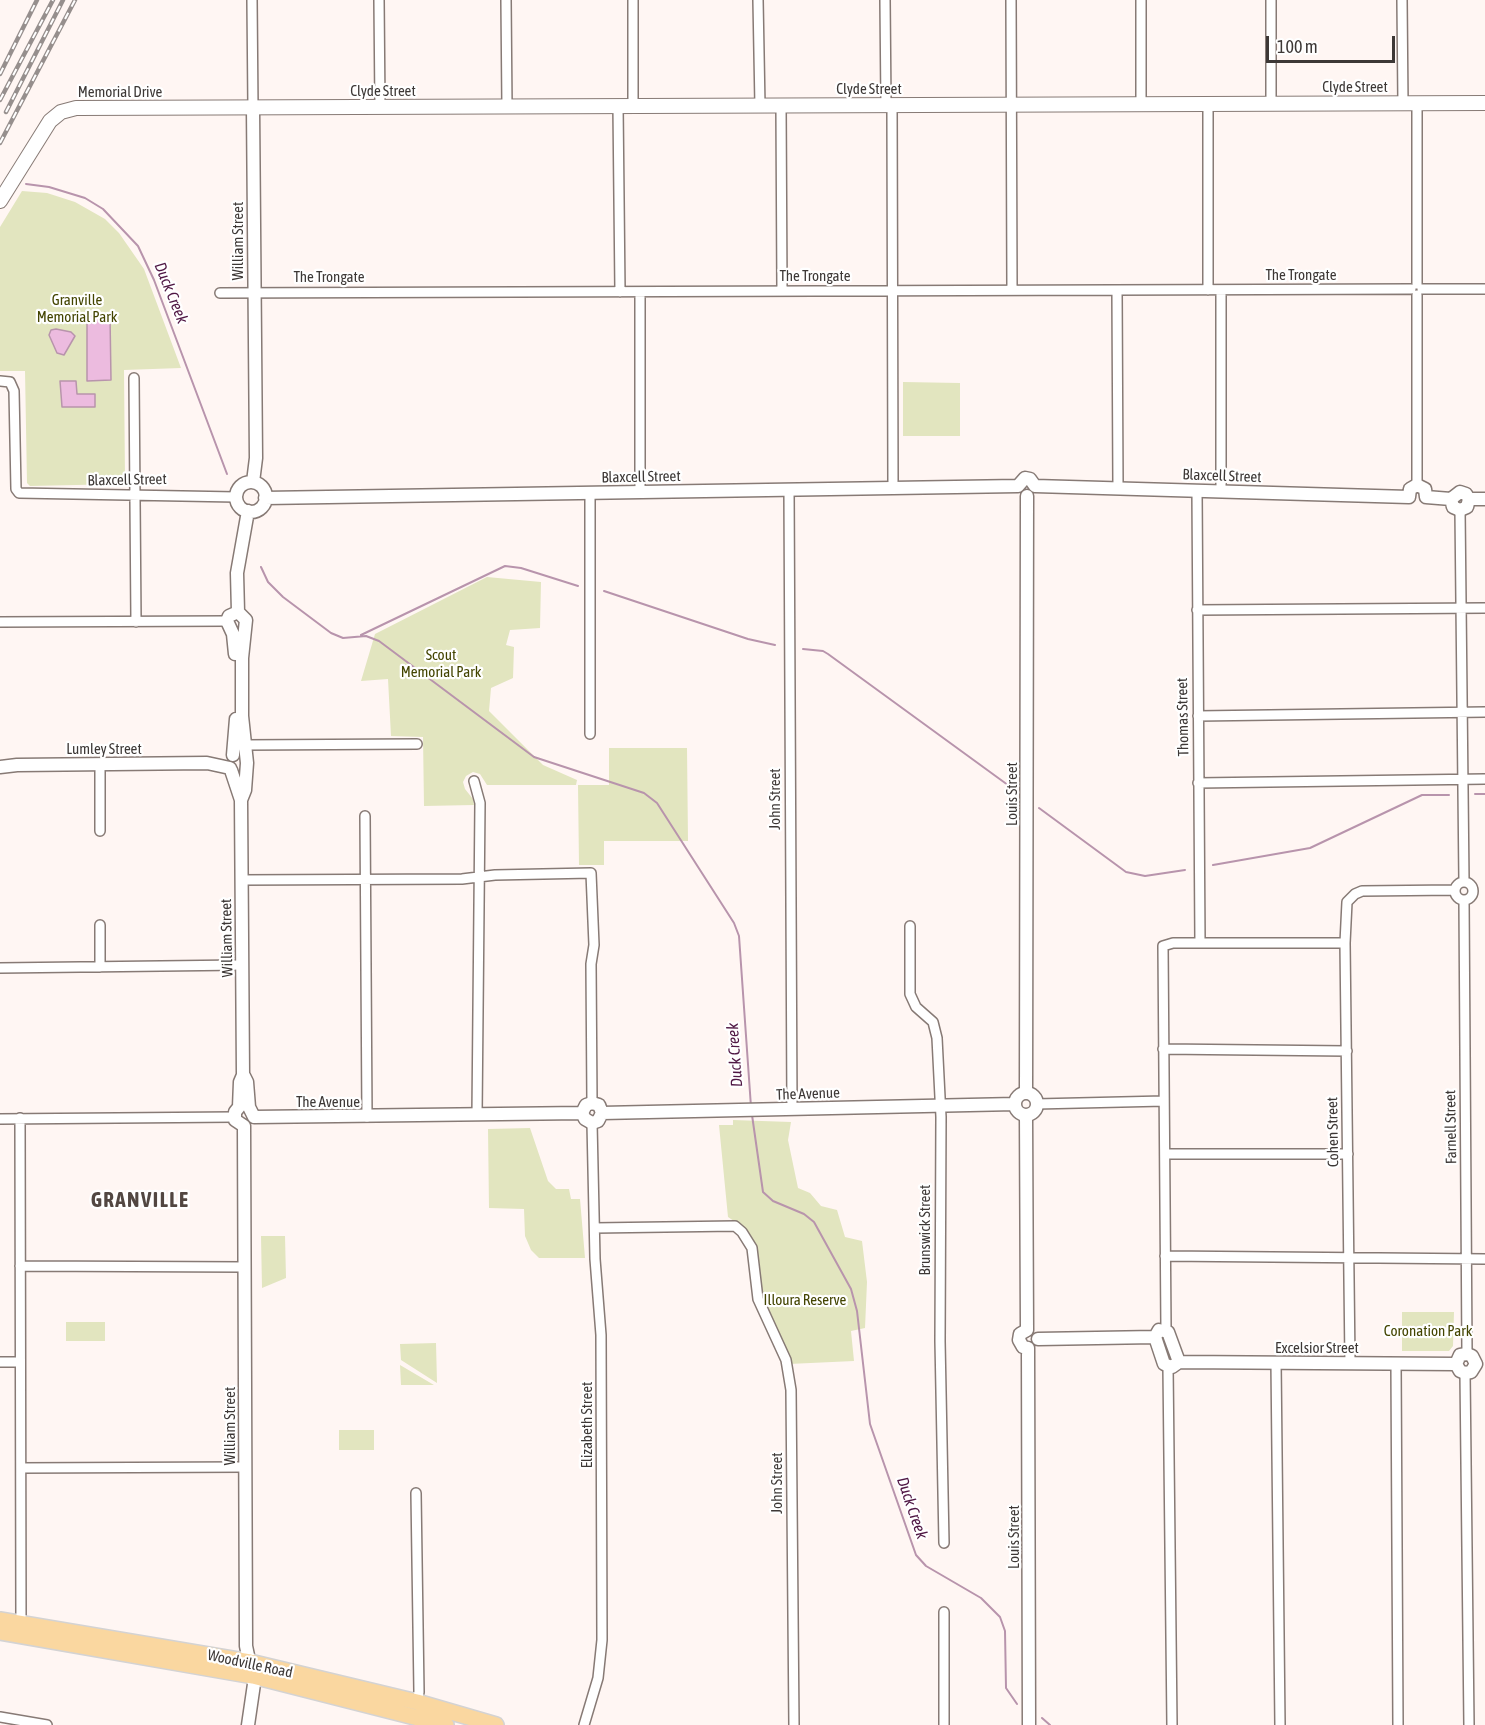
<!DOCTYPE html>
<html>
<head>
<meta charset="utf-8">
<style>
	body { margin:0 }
	#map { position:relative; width:1485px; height:1725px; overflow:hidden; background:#fff6f3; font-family:"Asap Condensed",sans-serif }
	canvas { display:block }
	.scale { position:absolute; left:1266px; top:36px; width:129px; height:27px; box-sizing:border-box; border:3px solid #3d3836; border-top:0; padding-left:8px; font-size:18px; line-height:21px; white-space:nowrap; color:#3d3836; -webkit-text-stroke:4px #fff; paint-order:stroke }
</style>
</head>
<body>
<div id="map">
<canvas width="1485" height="1725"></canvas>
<div class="scale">100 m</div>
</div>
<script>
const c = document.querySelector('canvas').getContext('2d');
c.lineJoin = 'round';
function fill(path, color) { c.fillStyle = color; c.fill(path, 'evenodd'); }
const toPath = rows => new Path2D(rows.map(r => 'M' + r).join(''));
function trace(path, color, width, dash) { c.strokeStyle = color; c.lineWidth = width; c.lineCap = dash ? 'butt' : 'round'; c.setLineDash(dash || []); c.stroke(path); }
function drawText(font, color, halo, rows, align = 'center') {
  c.font = font + ' "Asap Condensed",sans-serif'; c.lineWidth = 4.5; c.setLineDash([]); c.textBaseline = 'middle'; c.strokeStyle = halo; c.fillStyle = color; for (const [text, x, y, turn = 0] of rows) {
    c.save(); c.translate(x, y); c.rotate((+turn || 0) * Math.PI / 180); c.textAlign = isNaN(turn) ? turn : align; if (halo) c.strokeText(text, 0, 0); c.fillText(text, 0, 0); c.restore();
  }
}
fill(toPath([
	[22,191,47,193,75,202,105,219,119,233,144,269,181,368,124,370,125,480,123,484,30,486,27,483,25,371,0,371,0,227],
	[903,382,960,383,960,436,903,436],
	[487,577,541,582,540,628,510,630,506,645,514,647,513,678,491,688,489,711,543,765,577,780,576,785,487,785,480,774,473,772,466,776,463,782,465,789,473,799,474,805,424,806,423,737,391,736,388,679,361,681,375,634],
	[609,748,687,748,688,841,604,841,604,865,579,865,578,785,609,785],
	[733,1120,791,1122,788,1140,798,1188,810,1193,821,1206,837,1210,845,1237,862,1241,867,1282,865,1328,851,1331,854,1361,789,1364,760,1296,743,1227,728,1217,719,1125,733,1125],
	[530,1128,548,1181,556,1189,569,1189,571,1199,580,1199,585,1258,539,1258,531,1250,525,1236,524,1209,489,1208,488,1129],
	[261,1236,285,1236,286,1278,262,1288],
	[1402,1312,1454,1312,1453,1346,1449,1351,1402,1351],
	[66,1322,105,1322,105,1341,66,1341],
	[436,1343,437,1383,401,1360,400,1344],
	[400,1365,434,1385,401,1385],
	[339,1430,374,1430,374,1450,339,1450]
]), '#e2e5bf');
const water = toPath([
	[87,316,110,316,111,380,87,381,87,316],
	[56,329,71,332,75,336,64,355,57,353,49,335,51,330,56,329],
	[60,381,76,381,77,394,95,394,95,407,62,407,60,381]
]);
fill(water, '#ecbbdf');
trace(water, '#b894ac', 1.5);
trace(toPath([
	[26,184,49,187,85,198,103,209,138,246,154,280,227,474],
	[261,567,268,582,283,597,331,633,343,638,366,636,379,641,534,757,644,793,657,803,734,923,739,936,751,1107],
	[604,591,748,639,775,645],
	[361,635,505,566,521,568,578,586],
	[803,649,823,651,828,654,1012,788],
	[1475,794,1485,794],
	[1039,808,1126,872,1145,876,1185,870],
	[1213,865,1310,848,1422,795,1449,795],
	[752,1115,763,1192,773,1201,804,1214,814,1222,851,1289,857,1311,870,1424,916,1555,926,1566,981,1598,1000,1617,1005,1631,1006,1688,1017,1704],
	[1042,1718,1050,1725]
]), '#b894ac', 2);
const minor = toPath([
	[252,0,253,108],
	[379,0,380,107],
	[506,0,507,107],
	[633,0,633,106],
	[758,0,760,106],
	[885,0,886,105],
	[1011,0,1012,290],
	[1141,0,1141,105],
	[1271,0,1271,104],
	[1402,0,1403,104],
	[1417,104,1417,284],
	[618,106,620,292],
	[781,106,782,291],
	[892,106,893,487],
	[1422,289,1485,289],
	[1117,290,1118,488],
	[1208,290,1208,104],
	[1221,290,1221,491],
	[220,293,1411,289],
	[1417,295,1417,485],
	[134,378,136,622],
	[0,381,10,382,14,391,16,489,19,493,236,497],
	[789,489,792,1109],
	[1197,491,1200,943],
	[640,492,640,292],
	[1460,510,1464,882],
	[1197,610,1485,608],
	[0,622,227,621],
	[1198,716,1485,712],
	[590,734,590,494],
	[245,745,417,744],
	[100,764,100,831],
	[474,781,480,803,477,1115],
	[1198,783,1485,779],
	[365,816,367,1117],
	[241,880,462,879,495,875,591,873,594,945,591,964,592,1103],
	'1455 891a9 9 0 1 1 18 0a9 9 0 1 1-18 0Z',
	[1464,900,1467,1354],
	[100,925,100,967],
	[910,926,910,994,916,1007,933,1022,937,1038,941,1117,940,1341,944,1543],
	[0,968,242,965],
	[1163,1049,1347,1051],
	[1036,1104,1164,1101],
	[20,1118,21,1623],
	[0,1119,234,1117],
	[1165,1154,1348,1154],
	[595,1228,735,1226,742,1232,752,1248,758,1299,786,1360,791,1390,794,1725],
	[1165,1256,1485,1259],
	[20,1266,244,1267],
	[1166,1330,1163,946,1173,943,1345,943],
	[0,1362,20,1362],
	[1276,1362,1280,1725],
	[1350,1363,1345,943,1347,902,1355,894,1362,891,1455,890],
	[1396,1364,1398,1725],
	[1168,1367,1172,1725],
	[1465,1373,1469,1725],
	[21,1468,245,1467],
	[416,1493,419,1692,417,1702],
	[944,1612,944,1725],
	[0,1717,47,1725],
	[584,1725,598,1678,602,1640,601,1335,595,1259,592,1123]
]);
const tertiary = toPath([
	[253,482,256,458,253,108],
	'236 497a15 15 0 1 1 30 0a15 15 0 1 1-30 0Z',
	[1018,486,1025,478,1030,479,1035,486],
	[1035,486,1409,497],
	[1409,497,1410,489,1417,485,1425,489,1426,497],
	[1426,497,1451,499],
	[265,498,1018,486],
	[1451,499,1453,507,1460,510,1467,507,1469,499],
	[1451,499,1460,492,1466,494,1469,499],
	[1469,499,1485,499],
	[238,612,246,620,242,658,242,716,247,763,245,790,241,800,243,1075,240,1082,239,1107],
	[238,612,237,573,248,511],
	[235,654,233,634,227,621,229,616,238,612],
	[233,755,236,719],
	[0,767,17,765,207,763,230,768],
	[231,770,241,800],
	[244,1076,247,1082,249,1107,254,1117],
	[1026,1093,1027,496],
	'1015 1104a11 11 0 1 1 22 0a11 11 0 1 1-22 0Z',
	[239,1107,235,1112,235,1120,244,1126],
	[582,1113,586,1105,592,1103,599,1105,602,1113],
	[582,1113,585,1119,592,1123,598,1121,602,1113],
	[602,1113,1015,1104],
	[1026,1115,1027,1330],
	[254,1117,582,1113],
	[244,1126,246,1646,254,1684,248,1725],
	[1027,1330,1020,1334,1019,1340,1023,1347,1028,1348],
	[1155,1337,1159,1330,1168,1332,1179,1362],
	[1155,1337,1164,1364,1172,1367,1179,1362],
	[1038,1339,1155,1337],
	[1028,1348,1029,1725],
	[1179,1362,1456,1364],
	[1456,1364,1460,1355,1467,1354,1472,1356,1476,1364],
	[1456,1364,1460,1371,1465,1373,1471,1372,1476,1364]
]);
const secondary = toPath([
	[0,201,50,121,61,112,76,108,1485,103]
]);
const primary = toPath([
	[0,1620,250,1662,417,1702,496,1725],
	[0,1632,253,1676,446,1725]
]);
trace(minor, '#877a75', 12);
trace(tertiary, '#877a75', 15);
trace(secondary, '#877a75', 16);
trace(primary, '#d4d3d3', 18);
trace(minor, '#fff', 9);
trace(tertiary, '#fff', 12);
trace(secondary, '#fff', 14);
trace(primary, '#fad7a0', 15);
const rail = toPath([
	[0,74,37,0],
	[0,100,53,0],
	[6,112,63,0],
	[0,143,75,0]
]);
trace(rail, '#968f8d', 4.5);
trace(rail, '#fff', 2, [7]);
drawText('15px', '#3d3836', '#fff', [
	["Clyde Street",1355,87],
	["Clyde Street",869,89],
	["Clyde Street",383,91],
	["Memorial Drive",120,92],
	["William Street",238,241,-90],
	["The Trongate",1301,275],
	["The Trongate",815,276],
	["The Trongate",329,277],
	["Blaxcell Street",1222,476,2],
	["Blaxcell Street",641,477,-1],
	["Blaxcell Street",127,480,-1],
	["Thomas Street",1183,717,-91],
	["Lumley Street",104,749],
	["Louis Street",1012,794,-90],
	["John Street",775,799,-90],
	["William Street",227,938,-91],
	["The Avenue",808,1094,-2],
	["The Avenue",328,1102],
	["Farnell Street",1451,1127,-91],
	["Cohen Street",1333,1132,-91],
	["Brunswick Street",925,1230,-90],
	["Excelsior Street",1317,1348],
	["Elizabeth Street",587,1425,-90],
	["William Street",230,1426,-90],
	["John Street",777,1483,-90],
	["Louis Street",1014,1537,-90],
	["Woodville Road",250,1664,12]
]);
drawText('15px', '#434400', '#fff', [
	["Granville",77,300],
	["Memorial Park",77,317],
	["Scout",441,655],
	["Memorial Park",441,672],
	["Illoura Reserve",805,1300],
	["Coronation Park",1428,1331]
]);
drawText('italic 16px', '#4f1744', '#fff', [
	["Duck Creek",171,293,68],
	["Duck Creek",735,1055,-94],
	["Duck Creek",912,1508,71]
]);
c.letterSpacing = '1.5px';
drawText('bold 21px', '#524742', '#fff', [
	["GRANVILLE",140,1200]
]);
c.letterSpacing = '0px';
</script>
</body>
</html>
